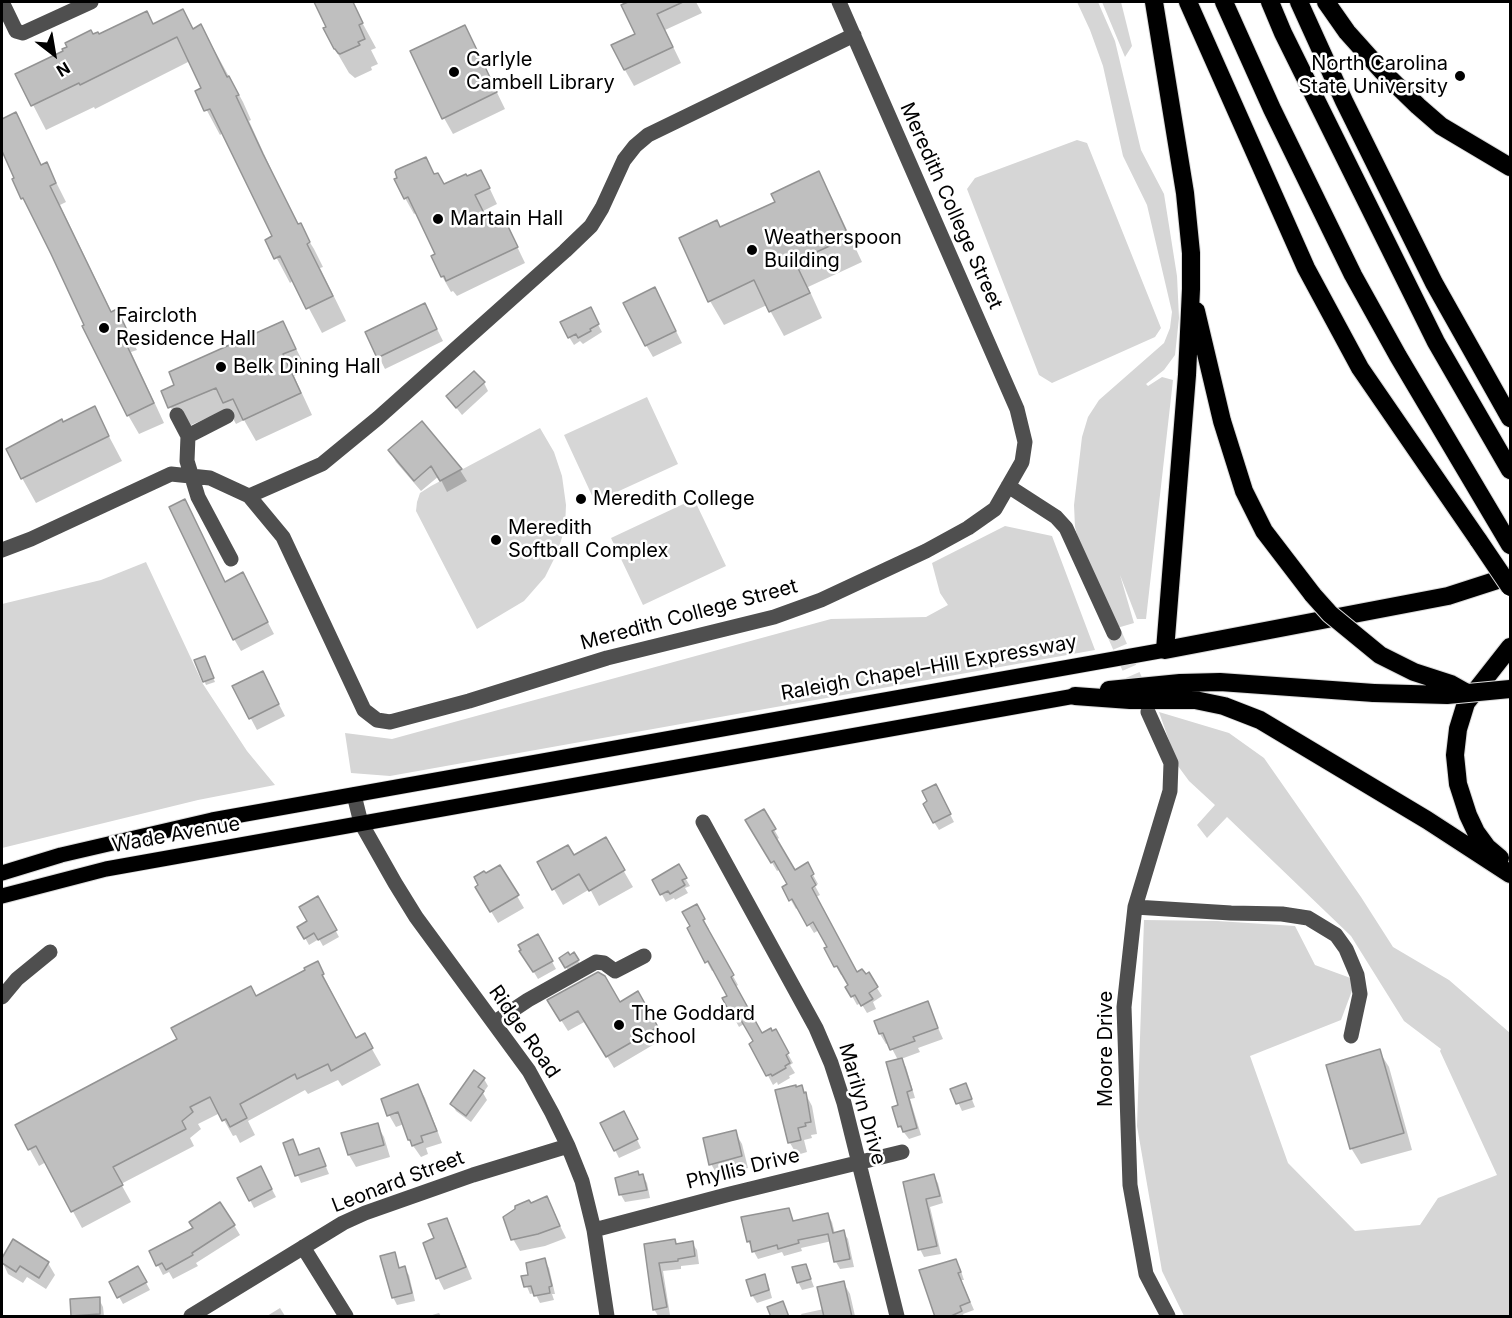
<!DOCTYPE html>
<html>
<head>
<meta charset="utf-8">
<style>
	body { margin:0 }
	#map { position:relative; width:1512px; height:1318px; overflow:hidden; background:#fff; font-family:Inter,sans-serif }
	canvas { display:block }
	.frame { position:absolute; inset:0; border:3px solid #000; pointer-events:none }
	.north { position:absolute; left:24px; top:24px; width:60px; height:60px; -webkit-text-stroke:4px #fff; paint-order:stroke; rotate:149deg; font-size:16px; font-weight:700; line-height:24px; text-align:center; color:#000 }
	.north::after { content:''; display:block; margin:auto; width:21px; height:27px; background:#000; clip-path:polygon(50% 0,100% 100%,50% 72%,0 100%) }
</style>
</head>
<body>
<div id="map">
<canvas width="1512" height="1318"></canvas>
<div class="frame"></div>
<div class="north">N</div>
</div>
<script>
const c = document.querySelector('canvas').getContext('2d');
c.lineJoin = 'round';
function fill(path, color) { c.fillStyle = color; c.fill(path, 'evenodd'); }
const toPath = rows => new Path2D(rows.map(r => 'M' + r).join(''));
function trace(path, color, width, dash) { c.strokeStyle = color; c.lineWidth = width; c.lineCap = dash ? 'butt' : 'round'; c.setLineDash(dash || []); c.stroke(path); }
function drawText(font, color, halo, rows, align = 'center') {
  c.font = font + ' Inter,sans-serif'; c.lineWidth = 5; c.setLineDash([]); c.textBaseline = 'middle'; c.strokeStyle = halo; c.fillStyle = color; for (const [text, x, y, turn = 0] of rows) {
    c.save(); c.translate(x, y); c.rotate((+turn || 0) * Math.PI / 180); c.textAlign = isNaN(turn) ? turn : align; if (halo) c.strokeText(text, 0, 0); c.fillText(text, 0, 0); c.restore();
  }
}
fill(toPath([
	[1077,2,1098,2,1115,41,1141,150,1164,194,1177,276,1179,318,1175,355,1164,370,1146,384,1148,386,1162,377,1173,380,1146,619,1137,619,1120,575,1134,623,1117,628,1078,538,1075,527,1074,505,1082,437,1088,417,1099,400,1164,343,1170,328,1172,312,1147,205,1123,156,1103,66,1090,30],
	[1102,2,1121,2,1132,46,1125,57],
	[1077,140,1087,143,1161,328,1155,337,1052,383,1039,375,967,189,975,178],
	[647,397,678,464,595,502,564,435],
	[540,428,554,452,562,476,566,505,565,528,557,553,545,577,524,601,477,629,416,511,417,502,420,493,431,486],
	[694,499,726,566,643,605,611,538],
	[1005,526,1052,536,1095,650,390,776,351,773,345,733,392,739,831,619,926,617,948,605,940,593,932,563],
	[146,562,203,684,247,751,275,785,198,800,2,848,2,604,101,580],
	[1159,712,1229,733,1264,758,1361,897,1393,947,1449,980,1510,1033,1510,1316,1184,1316,1162,1271,1137,1126,1144,920,1217,921,1295,926,1315,965,1356,980,1341,1020,1250,1056,1288,1163,1355,1231,1420,1225,1438,1198,1497,1175,1440,1051,1441,1049,1404,1021,1351,936,1227,817,1207,838,1197,825,1215,805,1189,781,1178,766]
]), '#d6d6d6');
fill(toPath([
	[316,2,351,2,376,48,371,50,378,64,371,67,372,70,355,78,349,73,335,49,328,28],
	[622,2,696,2,702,13,665,30,681,63,634,86,625,70,637,35],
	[153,25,193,30,201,26,243,102,251,120,249,121,276,180,299,225,314,249,323,267,320,268,346,321,322,333,294,280,290,283,267,240,274,237,223,133,220,135,197,92,203,89,190,61,95,109,94,107,46,130,17,74,93,36],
	[465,27,505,109,453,134,444,118],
	[16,114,42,166,46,164,57,184,66,202,60,205,112,313,116,311,137,350,131,352,164,423,139,434,128,415,2,147,2,121],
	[426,159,435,176,444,186,489,187,497,204,483,211,489,224,511,234,525,263,457,296,453,291,451,292,442,276,437,255,417,212,414,214,405,198],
	[818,173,832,198,862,262,808,287,822,318,784,336,767,305,724,325,710,301,777,202],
	[661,301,682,343,653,357,646,345],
	[425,305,443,341,385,369,379,357],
	[594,317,602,332,583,344,580,341,574,345,569,337],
	[283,323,307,370,294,376,312,415,256,441,244,420,236,424,228,409,182,429,163,392],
	[484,383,488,391,462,415,448,397],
	[94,408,122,461,36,503,22,478,63,423],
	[422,423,460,470,467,481,447,492,439,476,421,491,396,462,390,451],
	[225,583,249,586,274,634,241,651,234,639],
	[196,661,206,661,215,682,206,685],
	[269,685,285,716,257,730,234,687],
	[939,793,954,822,939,830,934,822],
	[763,811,779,838,776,840,794,872,812,873,818,884,815,886,820,895,816,897,857,974,865,976,868,974,882,996,873,1002,876,1009,867,1013,861,1003,857,1005,847,987,850,986,843,973,841,975,836,966,819,930,814,933,798,907,796,909,784,888,790,884,781,869,777,871,747,821],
	[605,839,633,887,599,906,590,889,563,905,539,863,573,857],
	[678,866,690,886,685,888,688,893,675,900,674,898,666,902,654,880],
	[480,885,517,896,524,908,498,923,477,888],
	[318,898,339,937,323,946,319,939,309,945,299,927,309,922],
	[696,906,709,929,707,930,738,985,735,987,762,1035,775,1031,793,1063,790,1065,795,1073,789,1076,790,1078,778,1085,777,1082,773,1085,751,1044,755,1042,744,1024,739,1027,724,999,729,996,715,970,712,971,689,929,692,927],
	[538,936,556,969,538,979,526,959],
	[573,954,580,964,568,970,561,959],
	[317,963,356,1039,364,1035,381,1065,342,1086,338,1080,308,1094,305,1090,248,1121,255,1135,240,1143,236,1135,233,1136,220,1113,198,1124,201,1129,190,1138,194,1146,121,1184,131,1202,82,1228,46,1162,39,1166,17,1126,307,971],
	[637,993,663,1039,614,1068,586,1021,568,1031,549,1001,619,1004],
	[927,1003,943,1039,918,1048,920,1052,901,1059,906,1067,915,1098,910,1099,921,1135,909,1139,899,1126,898,1060,889,1043,886,1044,880,1034],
	[1379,1051,1389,1067,1412,1150,1361,1164,1351,1148],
	[484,1079,488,1086,483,1093,487,1100,471,1122,456,1111,452,1104],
	[966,1085,975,1107,962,1111,952,1089],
	[418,1086,425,1098,442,1143,426,1148,428,1154,421,1157,409,1140,404,1124,396,1127,389,1115],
	[802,1087,812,1106,817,1134,811,1135,812,1138,804,1140,807,1152,797,1155,790,1143,777,1091],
	[628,1121,641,1148,619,1158,615,1150],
	[377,1125,384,1137,390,1157,356,1167,349,1155,343,1134],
	[735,1132,742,1144,748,1168,718,1176,711,1164],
	[293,1141,300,1156,319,1150,329,1174,301,1183,285,1144],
	[265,1176,276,1197,254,1208,250,1200],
	[640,1176,643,1176,647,1183,650,1198,625,1202,621,1195],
	[934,1176,938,1183,943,1203,930,1207,941,1254,924,1257,920,1249,905,1183],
	[546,1197,566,1238,545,1246,520,1251,513,1239,530,1205],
	[789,1209,794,1222,828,1215,832,1222,835,1234,843,1232,848,1239,854,1267,840,1269,836,1262,832,1241,801,1248,802,1251,784,1256,782,1252,758,1259,748,1241],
	[446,1220,453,1232,472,1279,444,1290,438,1278,436,1239],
	[234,1225,240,1235,196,1263,198,1266,173,1279,169,1272,163,1275,151,1252],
	[674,1241,677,1245,692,1243,697,1250,699,1264,681,1266,681,1269,663,1271,670,1315,658,1316,654,1309,646,1245],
	[13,1242,48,1263,55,1275,46,1289,27,1277,23,1283,8,1274,2,1261],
	[394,1254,400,1269,404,1268,409,1275,415,1301,397,1305,393,1297],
	[544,1260,549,1268,555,1294,552,1294,554,1300,540,1303,535,1293,530,1294,523,1277,530,1276],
	[956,1261,960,1268,964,1280,961,1280,974,1310,963,1314,964,1316,936,1316],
	[806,1266,814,1287,802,1290,798,1282],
	[138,1268,150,1290,123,1304,111,1282],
	[764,1276,768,1283,772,1298,757,1303,752,1295],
	[843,1282,850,1294,855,1316,802,1316,801,1314,824,1309],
	[99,1299,103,1307,104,1316,73,1316,72,1315],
	[280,1308,285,1316,267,1316],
	[439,1313,441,1316,429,1316]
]), '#0003');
const building = toPath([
	[314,2,353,2,363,23,359,25,365,39,358,42,360,45,340,54,338,53,335,49,334,49,323,28,326,27,314,2],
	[628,2,683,2,657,14,673,47,624,70,611,45,635,34,621,5,628,2],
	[183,9,193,29,201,24,227,77,229,76,239,95,236,96,263,154,298,224,301,223,310,242,307,244,333,296,306,309,280,256,274,259,265,240,272,236,210,109,204,111,195,91,201,88,177,37,80,85,79,83,31,106,15,74,63,51,62,49,67,47,65,43,91,30,93,34,98,32,99,34,147,11,153,24,183,9],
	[465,25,497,92,442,119,410,51,465,25],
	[16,112,41,165,47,162,56,183,50,186,111,312,117,309,127,330,121,333,154,403,127,416,82,326,84,325,51,254,23,198,21,199,12,179,14,178,2,151,2,119,16,112],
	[426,157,434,174,438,173,444,184,466,174,467,176,481,170,490,188,475,195,489,223,503,216,518,247,446,281,444,276,441,277,431,256,435,254,408,197,404,199,394,179,397,178,395,172,396,170,426,157],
	[819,171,849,237,795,262,810,293,769,312,754,280,708,302,679,238,717,220,720,227,775,202,771,194,819,171],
	[655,287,676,331,645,346,623,303,655,287],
	[425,303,437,329,377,358,365,332,425,303],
	[591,307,599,324,590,329,591,331,578,338,576,334,568,338,560,322,591,307],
	[283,321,296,349,283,354,301,393,243,420,233,399,223,403,216,388,168,408,161,391,174,385,169,372,283,321],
	[474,371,485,382,456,408,446,396,474,371],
	[95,406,109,436,21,479,6,449,62,419,63,422,95,406],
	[422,421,462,469,440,481,431,466,414,481,388,450,422,421],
	[185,499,225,582,243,572,268,622,233,640,169,507,185,499],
	[205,656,214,678,203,682,194,660,205,656],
	[263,671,279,704,249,719,232,686,263,671],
	[936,784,951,814,933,823,923,804,927,801,922,791,936,784],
	[764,809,776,829,772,831,795,870,808,862,814,874,811,876,816,885,812,888,857,972,862,969,866,974,869,972,878,987,869,993,873,999,861,1006,855,995,851,997,845,987,848,985,837,966,834,967,824,948,827,947,813,922,807,926,792,899,789,901,782,887,787,884,774,861,771,863,745,820,764,809],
	[606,837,625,870,589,891,579,874,552,890,537,862,568,845,574,855,606,837],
	[679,864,687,878,682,880,685,885,670,894,668,891,660,895,652,880,679,864],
	[500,865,519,895,490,912,475,887,478,885,474,877,484,871,486,873,500,865],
	[318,896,337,930,318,940,314,933,304,939,297,927,307,921,299,907,318,896],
	[697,904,705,919,703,920,734,975,731,977,762,1033,771,1028,772,1031,776,1029,789,1053,786,1055,790,1063,785,1066,786,1068,772,1076,771,1074,766,1076,749,1044,753,1041,738,1015,733,1018,722,998,727,996,708,961,705,963,687,928,690,926,682,912,697,904],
	[538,934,553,961,533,972,519,951,521,950,518,945,538,934],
	[568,952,570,955,574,952,579,960,565,968,559,958,568,952],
	[318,961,324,974,322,975,356,1038,365,1033,373,1048,331,1071,328,1064,297,1079,295,1074,240,1104,247,1118,230,1127,226,1119,222,1121,210,1097,190,1107,193,1112,182,1121,186,1129,113,1167,123,1185,71,1212,36,1146,28,1150,15,1125,177,1039,171,1028,251,986,256,996,305,970,304,968,318,961],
	[598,972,605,976,620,1002,638,991,658,1027,606,1057,578,1011,560,1021,547,1000,598,972],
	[928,1001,938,1028,913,1037,915,1041,890,1050,883,1033,879,1034,874,1021,928,1001],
	[1380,1049,1404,1133,1350,1149,1326,1065,1380,1049],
	[902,1058,912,1090,907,1092,917,1128,903,1132,901,1126,898,1127,892,1107,898,1105,886,1062,902,1058],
	[474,1070,485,1078,478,1087,484,1091,466,1116,450,1104,474,1070],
	[966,1083,972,1099,956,1104,950,1089,966,1083],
	[418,1084,437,1131,421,1136,423,1142,412,1146,410,1140,408,1140,398,1112,387,1116,381,1099,418,1084],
	[796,1085,796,1087,802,1085,804,1093,806,1092,811,1122,805,1123,806,1126,798,1128,801,1140,788,1143,775,1090,796,1085],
	[624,1111,638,1139,614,1151,600,1123,624,1111],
	[378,1123,384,1145,348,1155,341,1133,378,1123],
	[736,1130,742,1156,709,1165,703,1138,736,1130],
	[293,1139,299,1155,319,1148,326,1166,295,1176,283,1143,293,1139],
	[261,1166,272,1189,249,1201,237,1178,261,1166],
	[638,1171,639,1175,643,1174,647,1190,619,1195,615,1178,638,1171],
	[934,1174,940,1196,926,1199,937,1246,918,1250,903,1182,934,1174],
	[547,1196,560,1226,538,1234,511,1240,503,1217,515,1209,515,1206,529,1200,531,1203,547,1196],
	[220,1202,235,1225,192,1253,193,1255,166,1270,162,1263,156,1266,149,1251,193,1228,189,1222,220,1202],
	[789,1208,793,1221,828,1213,833,1233,844,1230,850,1259,834,1262,828,1234,798,1240,799,1243,778,1249,777,1245,752,1252,750,1241,747,1242,741,1217,789,1208],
	[447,1218,466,1267,436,1279,423,1243,434,1238,428,1224,447,1218],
	[13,1239,49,1262,39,1278,20,1266,16,1272,2,1263,2,1258,13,1239],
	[675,1239,676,1244,693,1241,695,1256,678,1259,678,1261,659,1263,667,1307,653,1310,644,1244,675,1239],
	[395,1252,399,1268,405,1266,412,1293,392,1298,380,1256,395,1252],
	[545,1258,552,1286,549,1287,550,1293,534,1296,531,1286,524,1287,521,1276,528,1275,526,1263,545,1258],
	[956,1259,961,1272,958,1273,970,1302,960,1306,962,1311,949,1317,935,1317,919,1270,956,1259],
	[806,1264,811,1279,797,1283,792,1267,806,1264],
	[138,1266,147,1282,117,1298,109,1282,138,1266],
	[765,1274,769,1290,751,1296,746,1280,765,1274],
	[844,1281,852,1317,824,1317,817,1287,844,1281],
	[100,1297,100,1314,71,1316,70,1299,100,1297],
	[783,1301,789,1317,771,1317,767,1307,783,1301]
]);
fill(building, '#bfbfbf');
trace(building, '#939393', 1.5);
trace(toPath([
	[1114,633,1142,696]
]), '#d9d9d9', 15, [15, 8]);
const major = toPath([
	[2,873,61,855,212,820,1165,650],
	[2,896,106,869,1075,696]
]);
const highway = toPath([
	[1154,2,1185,193,1191,253,1191,289,1187,375,1165,650,1448,596,1510,576],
	[1188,2,1306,268,1360,368,1479,541],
	[1224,2,1272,109,1353,275,1398,356,1510,545],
	[1270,2,1283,33,1436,342,1510,470],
	[1299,2,1344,101,1434,283,1510,418],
	[1326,2,1347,32,1382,71,1418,106,1441,126,1510,167],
	[1196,311,1222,421,1244,491,1264,531,1313,595],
	[1109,690,1180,683,1220,682,1374,693],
	[1075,696,1130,700,1195,700,1224,706,1260,720,1427,820,1510,874],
	[1500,858,1487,847,1476,832,1468,815,1458,784,1455,755,1458,729,1466,703,1510,647]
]);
trace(major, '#dbdbdb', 17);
trace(highway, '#dbdbdb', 20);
trace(toPath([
	[2,2,16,31,23,33,91,2],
	[177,415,188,436,187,461,198,497,231,559],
	[188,436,227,416],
	[1008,486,1056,517,1066,528,1114,633],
	[249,496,322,464,378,418,565,251,591,226,602,208,624,160,635,146,648,135,854,35],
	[2,550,31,539,171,474,210,478,249,496,283,537,364,710,377,720,390,722,469,701,607,658,774,617,821,600,926,551,968,528,995,509,1022,462,1025,442,1017,409,839,2],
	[1148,712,1171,763,1170,791,1135,907,1124,1007,1130,1185,1146,1274,1168,1316],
	[354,795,361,823,395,883,416,917,529,1071,552,1113,568,1146,582,1181,594,1230,607,1316],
	[703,822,816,1028,831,1063,844,1103,897,1316],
	[1135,907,1231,913,1282,914,1308,918,1336,935,1346,949,1357,975,1360,994,1351,1036],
	[2,997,17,979,50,952],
	[495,1022,528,1000,596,962,604,963,615,971,644,956],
	[594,1230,730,1194,902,1152],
	[303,1247,346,1316],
	[191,1316,343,1223,365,1213,473,1175,568,1146]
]), '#4f4f4f', 15);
trace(major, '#000', 15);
trace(highway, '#000', 18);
const highwayBridge = toPath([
	[1479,541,1510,587],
	[1313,595,1330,614,1380,655,1414,672,1451,684,1467,693],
	[1374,693,1447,695,1510,689]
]);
trace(highwayBridge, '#dbdbdb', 20, []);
trace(highwayBridge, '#000', 18);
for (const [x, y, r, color] of [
	[454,72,6,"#000"],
	[1460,76,6,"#000"],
	[438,219,6,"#000"],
	[752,250,6,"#000"],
	[104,328,6,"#000"],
	[221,367,6,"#000"],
	[581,499,6,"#000"],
	[496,540,6,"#000"],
	[619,1025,6,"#000"]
]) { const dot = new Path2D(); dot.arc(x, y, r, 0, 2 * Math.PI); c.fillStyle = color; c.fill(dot); trace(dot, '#fff', 2); }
drawText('20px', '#000', '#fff', [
	["Carlyle",466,60],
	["Cambell Library",466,83],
	["North Carolina",1448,64,"right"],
	["State University",1448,87,"right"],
	["Martain Hall",450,219],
	["Weatherspoon",764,238],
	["Building",764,261],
	["Faircloth",116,316],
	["Residence Hall",116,339],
	["Belk Dining Hall",233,367],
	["Meredith College",593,499],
	["Meredith",508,528],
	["Softball Complex",508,551],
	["The Goddard",631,1014],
	["School",631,1037]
], 'left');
drawText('20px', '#000', '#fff', [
	["Meredith College Street",951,206,66],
	["Meredith College Street",689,615,-15],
	["Raleigh Chapel–Hill Expressway",929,668,-10],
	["Wade Avenue",176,835,-10],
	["Ridge Road",524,1032,55],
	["Moore Drive",1106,1049,-90],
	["Marilyn Drive",862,1104,74],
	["Phyllis Drive",743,1169,-14],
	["Leonard Street",398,1182,-21]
]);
</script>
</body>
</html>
